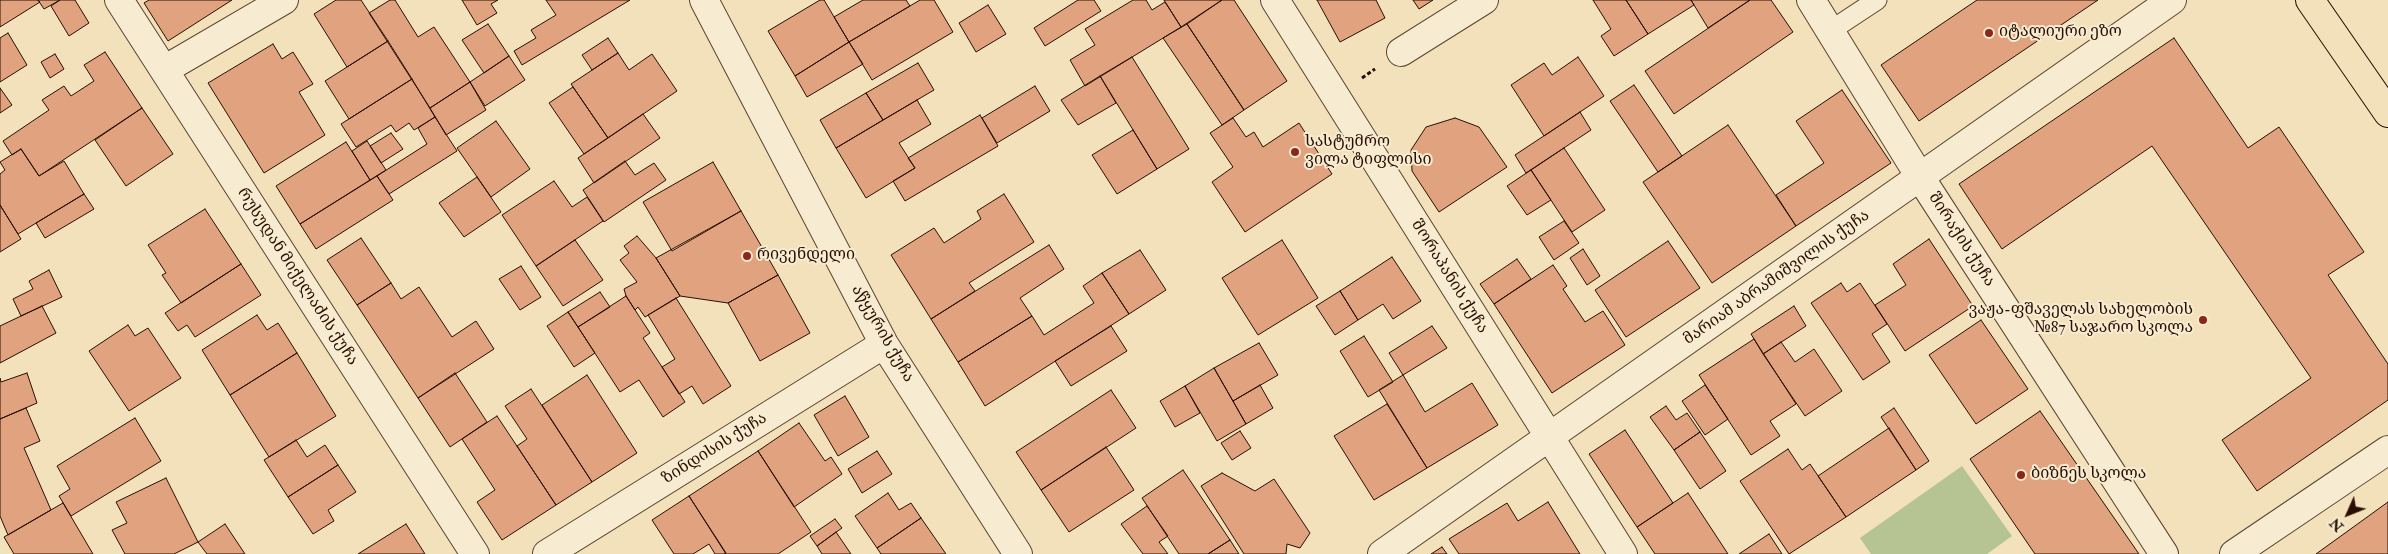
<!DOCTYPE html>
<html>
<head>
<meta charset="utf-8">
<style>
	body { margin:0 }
	#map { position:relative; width:2388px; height:554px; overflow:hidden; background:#f2e1ba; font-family:"IM FELL Double Pica",serif }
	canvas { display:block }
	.north { position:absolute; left:2323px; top:489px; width:50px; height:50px; -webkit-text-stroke:4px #f7ecd2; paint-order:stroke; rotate:226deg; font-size:14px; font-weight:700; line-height:20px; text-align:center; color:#290f01 }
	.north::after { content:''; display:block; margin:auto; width:18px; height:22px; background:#290f01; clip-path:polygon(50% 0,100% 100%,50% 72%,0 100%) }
</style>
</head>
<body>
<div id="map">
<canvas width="2388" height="554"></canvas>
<div class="north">N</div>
</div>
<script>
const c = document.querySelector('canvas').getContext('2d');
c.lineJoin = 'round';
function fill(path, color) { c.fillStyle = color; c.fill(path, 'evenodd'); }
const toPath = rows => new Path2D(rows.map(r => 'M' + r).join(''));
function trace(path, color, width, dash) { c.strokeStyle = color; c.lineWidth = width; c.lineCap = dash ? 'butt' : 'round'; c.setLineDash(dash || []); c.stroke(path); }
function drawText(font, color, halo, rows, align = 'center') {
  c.font = font + ' "IM FELL Double Pica","Noto Serif Georgian",serif'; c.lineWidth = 4; c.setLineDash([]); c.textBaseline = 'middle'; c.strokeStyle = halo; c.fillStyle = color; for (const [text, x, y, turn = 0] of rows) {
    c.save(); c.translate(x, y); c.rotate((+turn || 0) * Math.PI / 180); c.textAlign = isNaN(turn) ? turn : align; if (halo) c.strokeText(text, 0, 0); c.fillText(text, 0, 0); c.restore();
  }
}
fill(toPath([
	[1962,466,2012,536,1987,554,1871,554,1860,538]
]), '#b6c493');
const building = toPath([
	[0,0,38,0,40,2,0,27,0,0],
	[38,0,60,0,44,9,38,0],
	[60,0,75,0,89,23,69,36,51,6,60,0],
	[149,0,232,0,168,41,144,3,149,0],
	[336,0,361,0,388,41,347,67,314,14,336,0],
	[390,0,395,0,418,37,434,27,470,82,430,108,369,13,390,0],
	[462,0,498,0,491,4,497,13,477,25,462,0],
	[546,0,630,0,522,65,514,51,536,38,531,30,556,15,546,0],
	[820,0,824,0,849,42,795,76,768,31,820,0],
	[863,0,906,0,910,6,849,42,834,17,863,0],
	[920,0,934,0,953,32,872,80,849,42,920,0],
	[1078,0,1094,0,1101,11,1045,46,1034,28,1078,0],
	[1133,0,1146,0,1152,10,1165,2,1181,27,1085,86,1070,60,1095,45,1085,29,1133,0],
	[1164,0,1222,0,1181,27,1164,0],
	[1222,0,1234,0,1287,81,1244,110,1187,24,1222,0],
	[1317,0,1376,0,1385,18,1340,42,1317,0],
	[1413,0,1433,0,1419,9,1413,0],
	[1593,0,1626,0,1648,34,1614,56,1601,36,1611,29,1593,0],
	[1626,0,1691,0,1694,5,1648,34,1626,0],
	[1691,0,1750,0,1708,28,1691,0],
	[1750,0,1771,0,1793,32,1674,114,1645,71,1750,0],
	[1977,0,2098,0,1919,121,1881,65,1977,0],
	[988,5,1006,34,976,52,959,23,988,5],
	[488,24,509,56,484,73,462,40,488,24],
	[1187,24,1244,110,1222,125,1163,38,1187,24],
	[8,33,27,65,0,82,0,38,8,33],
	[608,38,618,53,592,70,582,55,608,38],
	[2174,38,2248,148,2279,127,2364,252,2328,275,2388,364,2388,400,2257,491,2222,440,2311,378,2152,146,2002,249,1959,184,2174,38],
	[388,41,412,79,349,119,325,81,388,41],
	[849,42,863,64,807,97,795,76,849,42],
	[273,44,282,59,293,52,313,84,299,92,325,135,264,173,208,83,273,44],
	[105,52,142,108,39,176,21,149,12,155,3,141,49,110,42,100,64,86,71,96,94,81,84,65,105,52],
	[618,53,629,70,652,54,677,91,608,138,571,84,618,53],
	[55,54,64,69,50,78,41,62,55,54],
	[509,56,525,80,485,106,470,82,509,56],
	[1132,57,1189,149,1157,169,1100,76,1132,57],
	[1578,57,1604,96,1544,136,1511,85,1544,63,1552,75,1578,57],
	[918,63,934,90,883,120,866,93,918,63],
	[1100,76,1116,103,1078,125,1061,100,1100,76],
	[412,79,435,117,414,130,409,123,396,132,391,125,356,147,341,124,412,79],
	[470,82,486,110,446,135,430,108,470,82],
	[1634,85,1682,156,1658,172,1610,101,1634,85],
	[1035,86,1050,111,997,143,982,118,1035,86],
	[573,87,608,138,584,154,549,103,573,87],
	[0,88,12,105,0,113,0,88],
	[1842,90,1891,163,1796,226,1776,195,1824,163,1796,121,1842,90],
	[866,93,883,120,836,148,820,120,866,93],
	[917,100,931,124,899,143,915,168,866,198,836,148,917,100],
	[142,108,173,154,126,186,95,140,142,108],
	[1580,112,1591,130,1526,173,1515,155,1580,112],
	[643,114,660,138,594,183,578,158,643,114],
	[980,115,998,146,905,201,893,181,915,168,908,158,980,115],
	[435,117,457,151,389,194,377,176,427,144,418,128,435,117],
	[1233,118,1246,137,1254,132,1263,147,1299,123,1332,174,1245,232,1212,182,1233,167,1210,133,1233,118],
	[1455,118,1479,127,1507,167,1439,212,1412,171,1411,150,1426,127,1455,118],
	[496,121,530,169,491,197,457,148,496,121],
	[1728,125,1796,226,1712,283,1643,182,1728,125],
	[1133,130,1157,169,1117,194,1092,155,1133,130],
	[391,133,403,149,381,163,370,146,391,133],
	[367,141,386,170,370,180,352,151,367,141],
	[346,142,370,180,300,224,276,186,346,142],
	[1564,148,1605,210,1572,232,1531,170,1564,148],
	[21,149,39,176,64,161,84,194,18,234,0,205,0,174,5,170,0,162,21,149],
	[625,161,635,175,654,163,666,180,604,222,583,190,625,161],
	[713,162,741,211,672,251,643,202,713,162],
	[1531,170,1551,200,1527,215,1507,186,1531,170],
	[377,176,393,200,316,249,300,224,377,176],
	[477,177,501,212,464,237,439,203,477,177],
	[554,181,572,207,587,197,603,221,536,266,502,215,554,181],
	[84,194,94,209,45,238,36,223,84,194],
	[1004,194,1034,242,969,283,975,291,931,319,891,255,934,228,944,243,981,219,977,211,1004,194],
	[0,205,21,239,0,252,0,205],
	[205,209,241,264,181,303,162,275,166,273,148,245,205,209],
	[741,211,778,275,728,303,680,296,656,258,741,211],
	[1564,221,1579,243,1554,260,1539,237,1564,221],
	[637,236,656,258,680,296,645,317,638,307,635,310,626,296,624,289,637,282,620,260,629,253,624,246,637,236],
	[361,238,391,283,357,305,327,260,361,238],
	[1929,239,1973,306,1905,351,1875,305,1906,285,1893,264,1929,239],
	[575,240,603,280,563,306,536,266,575,240],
	[1282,240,1318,298,1258,335,1222,278,1282,240],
	[1668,241,1700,288,1626,337,1595,290,1668,241],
	[1049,245,1064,269,1020,298,1032,316,958,362,931,319,1049,245],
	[1583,249,1600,276,1587,285,1570,258,1583,249],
	[1140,250,1166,290,1129,314,1102,273,1140,250],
	[1392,257,1421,301,1393,319,1383,304,1358,320,1340,291,1392,257],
	[1517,259,1531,279,1494,304,1480,284,1517,259],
	[241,264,261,295,195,337,187,325,178,331,165,313,241,264],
	[1553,265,1567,286,1563,289,1585,322,1603,311,1625,345,1552,393,1494,304,1553,265],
	[521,266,541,297,520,310,499,279,521,266],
	[49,270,62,297,21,316,13,299,33,289,29,281,49,270],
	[1102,273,1129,314,985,406,958,362,1032,316,1044,335,1094,303,1083,286,1102,273],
	[778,275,810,333,760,361,728,303,778,275],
	[391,283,401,299,419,287,452,337,476,321,494,349,418,398,357,305,391,283],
	[1841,283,1847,292,1860,283,1887,324,1872,334,1890,362,1863,380,1811,303,1841,283],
	[1340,291,1358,320,1335,335,1316,306,1340,291],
	[600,292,610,307,578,327,568,312,600,292],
	[626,296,650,333,643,338,685,402,663,417,639,380,620,392,578,327,626,296],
	[676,298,731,386,703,404,692,386,679,394,662,367,675,359,648,315,676,298],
	[42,306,56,333,0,363,0,326,42,306],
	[1794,306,1806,326,1763,354,1751,334,1794,306],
	[568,312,595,353,574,367,547,326,568,312],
	[257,315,267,330,278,323,297,353,230,395,202,350,257,315],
	[1981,320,2028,389,1976,424,1929,355,1981,320],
	[128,325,135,336,148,328,181,378,129,411,89,351,128,325],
	[1111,326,1127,351,1071,386,1055,361,1111,326],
	[1432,326,1447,348,1403,375,1389,353,1432,326],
	[1364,336,1393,382,1368,397,1340,351,1364,336],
	[1754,339,1796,404,1770,421,1780,436,1751,455,1699,375,1754,339],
	[1781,342,1795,362,1814,349,1842,391,1805,416,1763,354,1781,342],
	[1259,343,1278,375,1233,401,1214,368,1259,343],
	[297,353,336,416,269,457,230,395,297,353],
	[1214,368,1246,424,1217,441,1185,386,1214,368],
	[27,373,37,403,0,419,0,378,1,382,27,373],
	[455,373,487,422,450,447,418,398,455,373],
	[587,375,637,453,592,482,542,405,587,375],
	[1403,375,1425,412,1472,383,1498,425,1427,468,1379,390,1403,375],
	[1260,385,1273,408,1246,424,1233,401,1260,385],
	[1705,385,1728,419,1705,435,1682,401,1705,385],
	[1185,386,1200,413,1175,427,1160,401,1185,386],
	[531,389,592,482,556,505,517,446,527,439,505,406,531,389],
	[1111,390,1136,428,1041,490,1016,452,1111,390],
	[845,396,869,437,838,456,814,415,845,396],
	[1387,404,1427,468,1374,500,1334,436,1387,404],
	[1666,406,1676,420,1687,413,1700,432,1674,450,1650,417,1666,406],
	[26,408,40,441,24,448,51,510,8,535,0,516,0,419,26,408],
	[1894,408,1929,461,1916,470,1881,417,1894,408],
	[2040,411,2139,554,2035,554,1970,459,2040,411],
	[497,416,556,505,502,540,477,502,495,490,462,439,497,416],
	[135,418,161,461,71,516,59,496,70,489,57,466,135,418],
	[799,423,825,461,831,457,842,474,794,507,758,451,799,423],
	[1889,428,1916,470,1846,517,1818,476,1889,428],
	[1625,430,1673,503,1637,527,1589,454,1625,430],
	[1240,431,1251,448,1232,460,1221,443,1240,431],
	[1700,432,1726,471,1700,489,1674,450,1700,432],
	[296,440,307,457,325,445,338,465,288,497,264,460,296,440],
	[1106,447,1134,490,1069,532,1041,490,1106,447],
	[1788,449,1802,470,1810,464,1846,517,1789,554,1740,481,1788,449],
	[758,451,811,532,778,554,726,554,689,496,758,451],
	[877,451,892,474,862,493,848,469,877,451],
	[338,465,356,492,328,510,334,521,313,534,288,497,338,465],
	[1183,470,1230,540,1208,554,1179,554,1142,498,1183,470],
	[1222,473,1255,491,1274,479,1310,533,1300,548,1287,544,1286,554,1244,554,1201,486,1222,473],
	[166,478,198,542,174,554,125,554,112,530,127,523,116,502,166,478],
	[888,493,899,510,911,503,921,518,877,548,855,516,888,493],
	[1688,493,1728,554,1655,554,1637,527,1688,493],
	[689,496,726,553,724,554,715,554,709,544,693,554,674,554,652,520,689,496],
	[1548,502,1580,554,1459,554,1449,539,1507,503,1518,521,1548,502],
	[2388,502,2388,554,2316,554,2388,502],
	[63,503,93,554,14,554,4,537,63,503],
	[1147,506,1168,536,1159,542,1168,554,1143,554,1121,524,1147,506],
	[921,518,946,554,881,554,877,548,921,518],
	[835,519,842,528,817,546,810,536,835,519],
	[225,524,245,554,207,554,198,542,225,524],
	[406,524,425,554,358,554,406,524],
	[836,532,851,554,822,554,817,546,836,532],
	[1769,534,1782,554,1739,554,1769,534],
	[1230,540,1239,554,1208,554,1230,540],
	[1442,547,1447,554,1431,554,1442,547]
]);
fill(building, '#e1a280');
trace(building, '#290f01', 1);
const lane = toPath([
	[1830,31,1877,0]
]);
const street = toPath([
	[119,0,475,554],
	[704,0,884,344,1018,554],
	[1275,0,1623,554],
	[1811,0,1920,177,2164,554],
	[1401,52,1484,0],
	[164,70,284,0],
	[547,554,884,344],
	[1382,554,2172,0],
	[2234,554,2388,450]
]);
const primary = toPath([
	[2310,0,2388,113]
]);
trace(lane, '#5b442f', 21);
trace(street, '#5b442f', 30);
trace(primary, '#290f01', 30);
trace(toPath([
	[1362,78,1375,69]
]), '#290f01', 3, [4, 2.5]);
trace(lane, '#f7ecd2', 19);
trace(street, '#f7ecd2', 28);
trace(primary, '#f2e1ba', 28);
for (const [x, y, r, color] of [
	[1989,33,5,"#8f2418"],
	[1295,152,5,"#8f2418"],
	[747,256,5,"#8f2418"],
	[2203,320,5,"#8f2418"],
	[2021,475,5,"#8f2418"]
]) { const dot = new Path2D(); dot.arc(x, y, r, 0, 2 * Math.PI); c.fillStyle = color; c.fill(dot); trace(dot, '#f7ecd2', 2); }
drawText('16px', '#290f01', '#f7ecd2', [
	["იტალიური ეზო",1999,33],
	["სასტუმრო",1305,143],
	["ვილა ტიფლისი",1305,161],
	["რივენდელი",757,256],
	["ვაჟა-ფშაველას სახელობის",2193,311,"right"],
	["№87 საჯარო სკოლა",2193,329,"right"],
	["ბიზნეს სკოლა",2031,475]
], 'left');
drawText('16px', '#290f01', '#f7ecd2', [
	["შირაქის ქუჩა",1961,240,57],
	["რუსუდან მიქელაძის ქუჩა",297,277,57],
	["შორაპანის ქუჩა",1449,277,58],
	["მარიამ აბრამიშვილის ქუჩა",1777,278,-35],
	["აწყურის ქუჩა",882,334,60],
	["ზინდისის ქუჩა",715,449,-32]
]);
</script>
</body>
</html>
